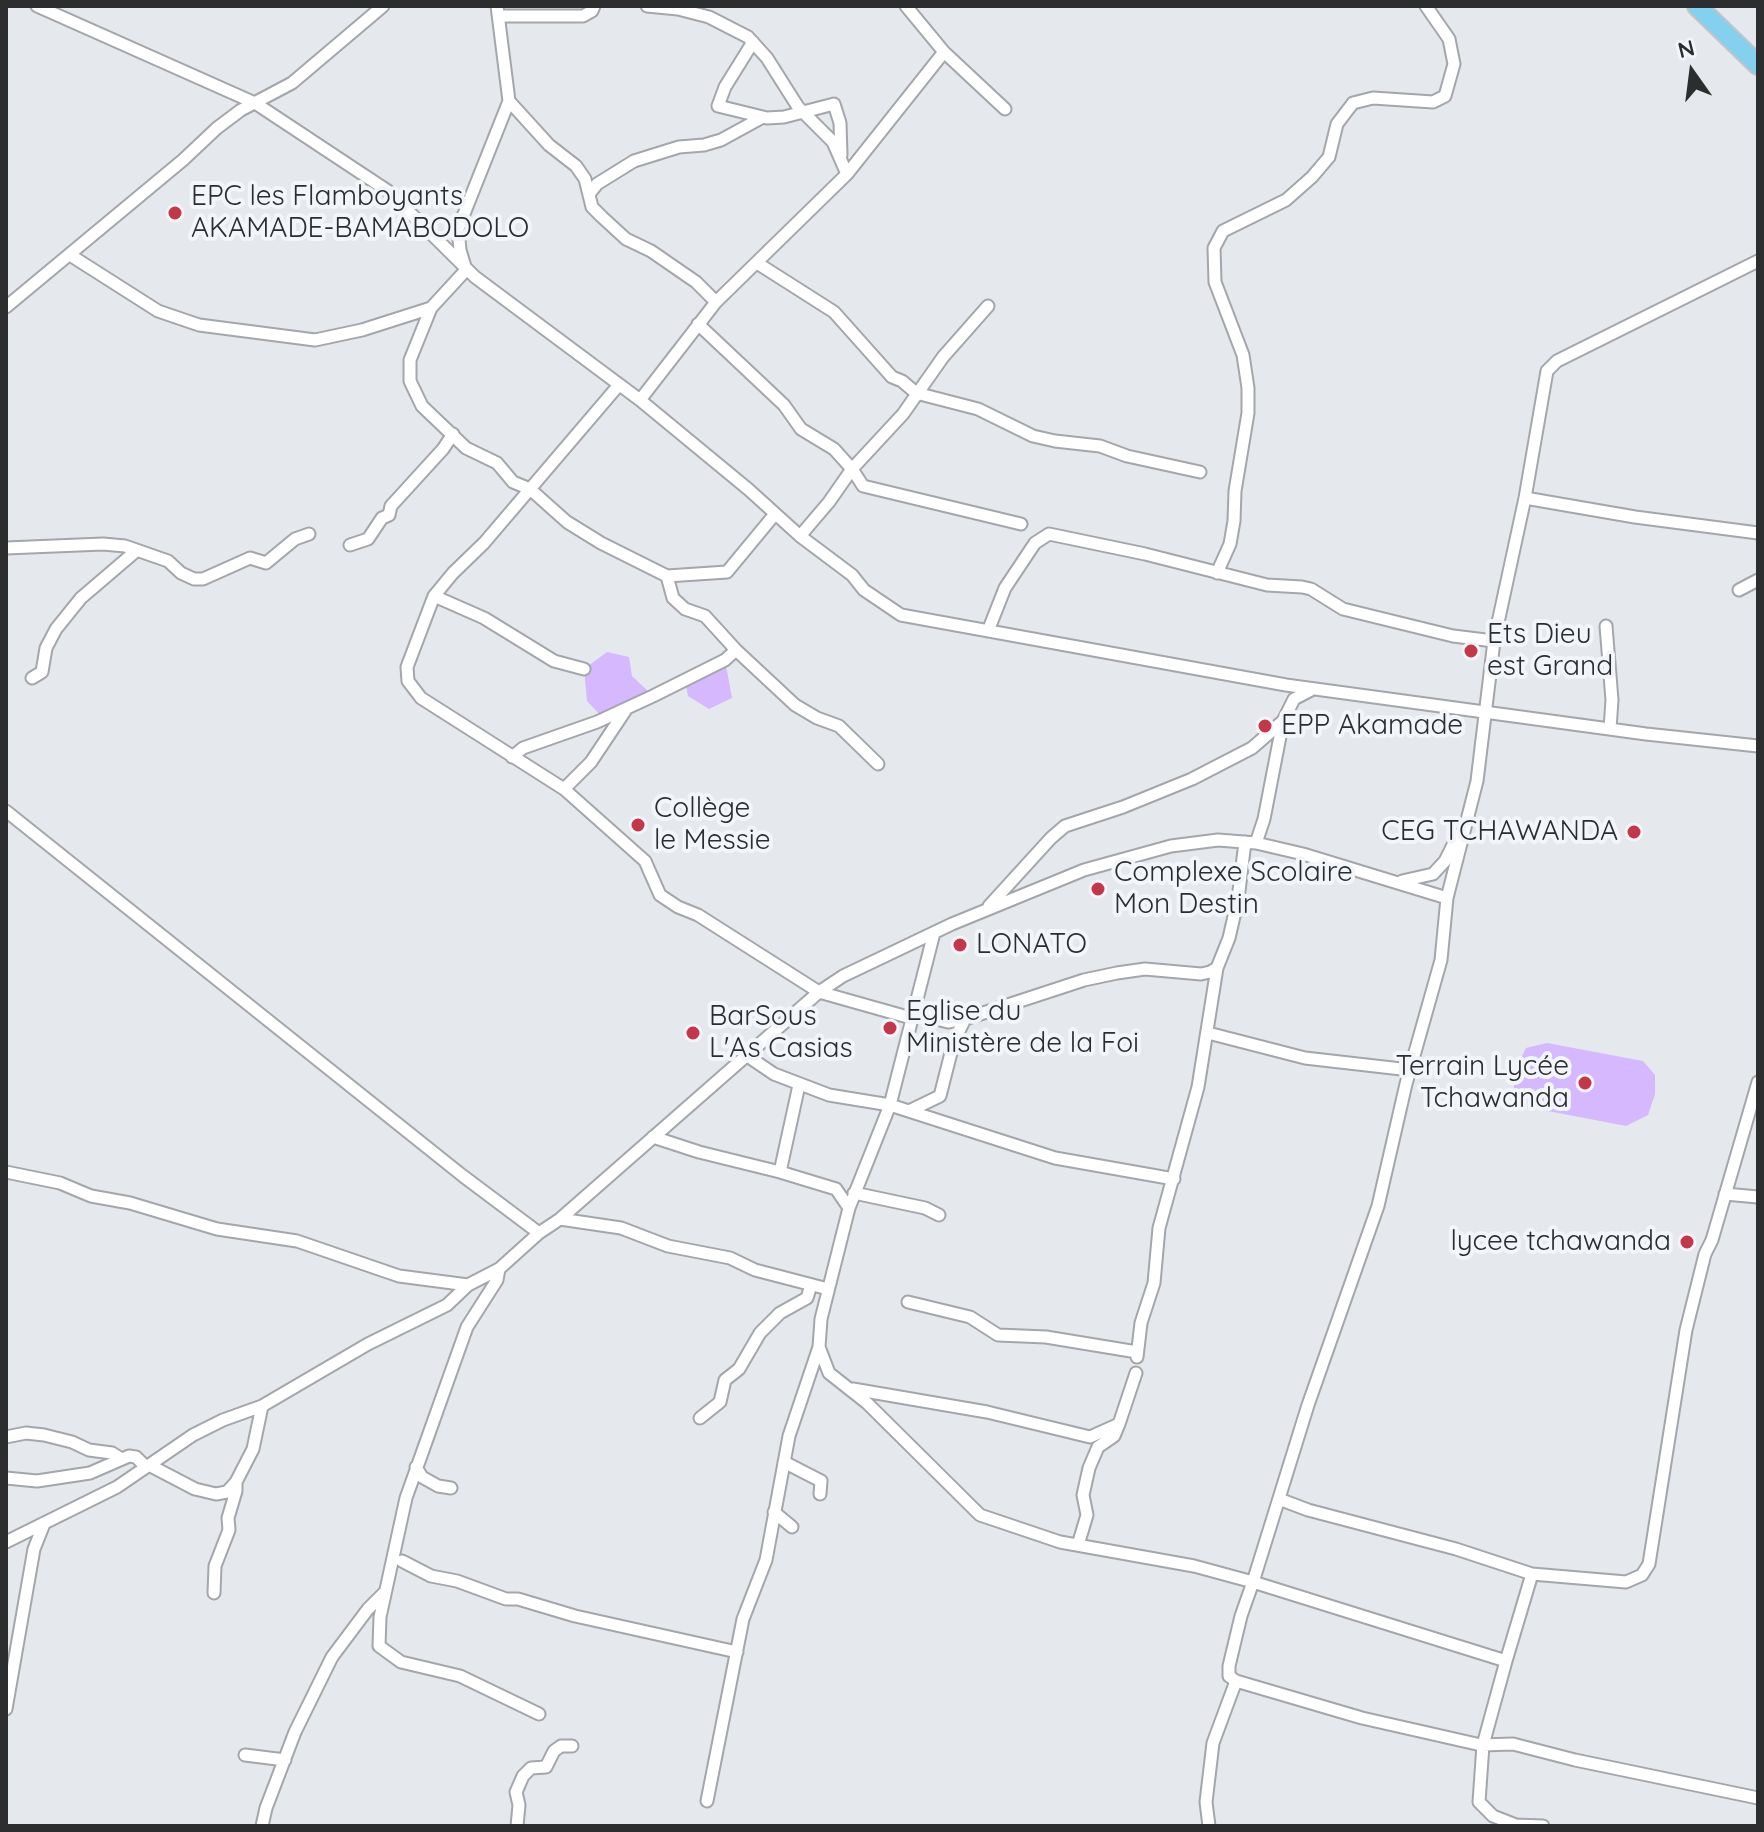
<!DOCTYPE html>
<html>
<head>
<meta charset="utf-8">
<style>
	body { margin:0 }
	#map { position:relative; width:1764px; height:1832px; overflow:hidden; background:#e5e8ec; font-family:Quicksand,sans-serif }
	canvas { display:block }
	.frame { position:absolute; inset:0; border:8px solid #2c2d2e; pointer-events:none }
	.north { position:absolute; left:1652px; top:32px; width:80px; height:80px; -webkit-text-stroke:6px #f2f5f9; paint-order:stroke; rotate:346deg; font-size:22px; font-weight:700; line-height:32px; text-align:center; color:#2c2d2e }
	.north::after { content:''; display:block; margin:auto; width:28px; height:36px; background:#2c2d2e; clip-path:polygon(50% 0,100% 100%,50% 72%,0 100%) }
</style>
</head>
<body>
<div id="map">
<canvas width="1764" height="1832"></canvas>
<div class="frame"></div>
<div class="north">N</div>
</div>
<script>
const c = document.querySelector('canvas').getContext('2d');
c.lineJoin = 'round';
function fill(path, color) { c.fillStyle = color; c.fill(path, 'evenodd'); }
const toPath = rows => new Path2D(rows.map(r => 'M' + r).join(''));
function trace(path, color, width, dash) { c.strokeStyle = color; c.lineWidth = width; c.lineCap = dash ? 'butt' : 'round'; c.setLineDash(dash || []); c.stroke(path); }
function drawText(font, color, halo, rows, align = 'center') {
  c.font = font + ' Quicksand,sans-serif'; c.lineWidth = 8; c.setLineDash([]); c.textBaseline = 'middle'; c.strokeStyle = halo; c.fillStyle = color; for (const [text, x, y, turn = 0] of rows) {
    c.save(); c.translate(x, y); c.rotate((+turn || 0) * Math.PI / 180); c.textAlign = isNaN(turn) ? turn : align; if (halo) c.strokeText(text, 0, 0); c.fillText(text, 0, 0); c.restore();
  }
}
fill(toPath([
	[607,652,629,657,632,676,653,696,604,719,587,701,584,669],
	[725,660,732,698,709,709,688,696,685,680],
	[1547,1043,1643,1061,1655,1075,1655,1094,1648,1115,1626,1126,1527,1107,1514,1092,1514,1072,1526,1048]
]), '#d6b8fe');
const minor = toPath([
	[37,6,255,103,388,191,475,277,640,400,748,489,800,536,852,575,864,590,901,615,1286,685,1646,734,1758,746],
	[647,6,678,9,709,17,748,37,767,58,798,107,833,142,847,174],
	[906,6,944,52,1005,109],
	[499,16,583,16,592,11,594,6],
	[753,42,725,87,718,106,767,118,784,117,834,104,840,123,841,155],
	[509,101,549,145,576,166,585,179,592,207,602,217,626,239,651,251,696,282,716,302],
	[589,194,597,184,634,161,679,147,704,145,721,140,763,117],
	[70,255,158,311,199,325,315,340,362,330,431,308,466,270,460,250,458,229,509,101,497,6],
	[757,263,834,312,892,377,902,381,916,393,978,409,1033,436,1055,441,1100,446,1127,456,1200,472],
	[988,306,943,357,903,414,852,469,863,486,1021,524],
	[6,307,183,160,217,128,241,110,292,83,383,6],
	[431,308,410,360,410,381,422,406,466,448,497,463,513,482,530,489,567,522,601,543,667,576,673,598,685,609,705,616,736,650,795,705,817,718,839,726,878,764],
	[698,324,784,405,801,429,834,449,852,469,829,502,800,536],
	[618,386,484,543,453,573,434,596,407,667,408,681,421,698,564,789,645,861,660,895,678,907,698,915,819,992,911,1018],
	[640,400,716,302,847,174,944,52],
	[1525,498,1635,517,1758,533],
	[350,545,368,539,382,518,389,515,391,506,443,449,453,434],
	[6,548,103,544,125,546,168,561,181,573,194,579,203,579,250,558,266,563,295,539,309,534],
	[1217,573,1230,544,1234,521,1235,491,1248,413,1248,388,1243,355,1215,282,1214,248,1223,231,1286,200,1312,177,1329,157,1337,124,1353,103,1373,98,1433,102,1445,96,1454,64,1449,39,1426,6],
	[667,576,727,572,775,514],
	[1739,590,1758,580],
	[434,596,484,618,554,661,584,669],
	[1606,626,1612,700,1610,729],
	[988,631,1005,588,1035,543,1049,534,1145,554,1267,585,1302,587,1311,589,1343,609,1453,636,1494,641],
	[32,678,42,672,46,648,56,629,81,598,136,551],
	[512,757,523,748,597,722,653,696,725,660,736,650],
	[564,789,591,762,625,711],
	[6,811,463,1176,539,1233],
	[1256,843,1264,819,1283,721,1294,699,1313,689],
	[1402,881,1433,874,1445,861,1458,835],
	[1447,898,1441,960,1406,1084,1378,1206,1308,1405,1253,1582,1506,1661],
	[989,906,1051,838,1065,826,1123,807,1192,779,1252,748,1283,721],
	[934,933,890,1105,849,1208,821,1319,819,1347,829,1373,867,1403,980,1515,1060,1542,1194,1566,1253,1582,1241,1616,1229,1666,1229,1676,1236,1681,1362,1718,1481,1745,1513,1744,1575,1760,1758,1798],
	[914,1007,932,1018,948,1022,965,1019,1084,980,1117,973,1145,969,1201,974,1210,972,1217,968,1229,938,1238,899,1245,842],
	[1208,1033,1305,1058,1410,1070],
	[746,1055,774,1074,829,1095,890,1105,1055,1158,1174,1179],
	[909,1111,940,1096,954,1041,965,1019],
	[653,1137,699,1152,780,1172,836,1189,849,1208],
	[6,1172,60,1183,91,1196,130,1203,217,1229,297,1241,399,1276,468,1285],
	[780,1172,799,1085],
	[854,1193,925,1208,939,1215],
	[1725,1194,1758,1197],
	[560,1219,621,1228,668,1246,730,1258,755,1270,828,1289],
	[499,1269,497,1280,467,1327,406,1498,380,1617,379,1646,401,1662,460,1676,539,1714],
	[908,1302,970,1317,998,1335,1046,1337,1137,1352],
	[1137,1357,1141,1323,1154,1283,1159,1228,1198,1087,1217,968],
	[853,1389,987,1412,1090,1437,1119,1424,1136,1373],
	[700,1418,720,1402,725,1380,739,1369,760,1333,780,1313,807,1298,811,1285],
	[6,1437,26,1433,44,1435,72,1442,89,1450,112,1453,120,1458],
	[784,1462,821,1481,820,1494],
	[149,1465,195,1489,216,1494,227,1492,236,1482,253,1449,262,1406],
	[416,1467,422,1477,438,1486,451,1488],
	[6,1478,37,1481,90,1473,129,1456,136,1457,146,1467],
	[1279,1499,1308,1510,1456,1549,1532,1574],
	[774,1512,792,1527],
	[6,1542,117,1487,193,1435,223,1420,262,1406,368,1344,447,1305,468,1285,499,1269,539,1233,560,1219,819,992,843,976,952,924,1084,870,1171,846,1218,840,1256,843,1303,854,1447,898,1477,781,1494,641,1525,498,1547,371,1557,361,1758,261],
	[1078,1545,1087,1515,1083,1495,1089,1468,1098,1447,1114,1436,1119,1424],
	[402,1561,431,1576,457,1581,506,1599,518,1599,575,1616,737,1652],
	[214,1593,215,1566,229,1530,228,1518,236,1491,236,1482],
	[6,1709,34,1549,44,1524],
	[245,1755,285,1760],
	[707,1801,743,1619,766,1560,789,1436,819,1347],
	[262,1826,266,1808,295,1732,332,1657,368,1609,385,1592],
	[517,1826,519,1805,516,1792,523,1776,531,1768,546,1767,554,1751,561,1746,572,1746],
	[1209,1826,1206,1802,1213,1743,1236,1681],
	[1543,1826,1516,1825,1493,1816,1479,1802,1483,1745,1506,1661,1532,1574,1626,1582,1642,1575,1649,1564,1686,1330,1705,1254,1712,1240,1758,1082]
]);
const primary = toPath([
	[1697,6,1758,65]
]);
trace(minor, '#a3a6aa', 15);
trace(primary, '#c4c4c4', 22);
trace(minor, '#fff', 11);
trace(primary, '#83d1ef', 18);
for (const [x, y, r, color] of [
	[175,213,8,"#c63649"],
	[1471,651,8,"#c63649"],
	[1265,726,8,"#c63649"],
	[638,825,8,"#c63649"],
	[1634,832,8,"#c63649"],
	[1098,889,8,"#c63649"],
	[960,945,8,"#c63649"],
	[890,1028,8,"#c63649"],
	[693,1033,8,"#c63649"],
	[1585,1083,8,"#c63649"],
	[1687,1242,8,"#c63649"]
]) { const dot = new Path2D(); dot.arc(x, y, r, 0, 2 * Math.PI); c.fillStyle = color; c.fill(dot); trace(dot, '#f2f5f9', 3); }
drawText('28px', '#2c2d2e', '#f2f5f9', [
	["EPC les Flamboyants",191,197],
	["AKAMADE-BAMABODOLO",191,229],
	["Ets Dieu",1487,635],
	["est Grand",1487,667],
	["EPP Akamade",1281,726],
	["Collège",654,809],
	["le Messie",654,841],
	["CEG TCHAWANDA",1618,832,"right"],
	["Complexe Scolaire",1114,873],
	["Mon Destin",1114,905],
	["LONATO",976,945],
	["Eglise du",906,1012],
	["Ministère de la Foi",906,1044],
	["BarSous",709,1017],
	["L'As Casias",709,1049],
	["Terrain Lycée",1569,1067,"right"],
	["Tchawanda",1569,1099,"right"],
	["lycee tchawanda",1671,1242,"right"]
], 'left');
</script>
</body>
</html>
